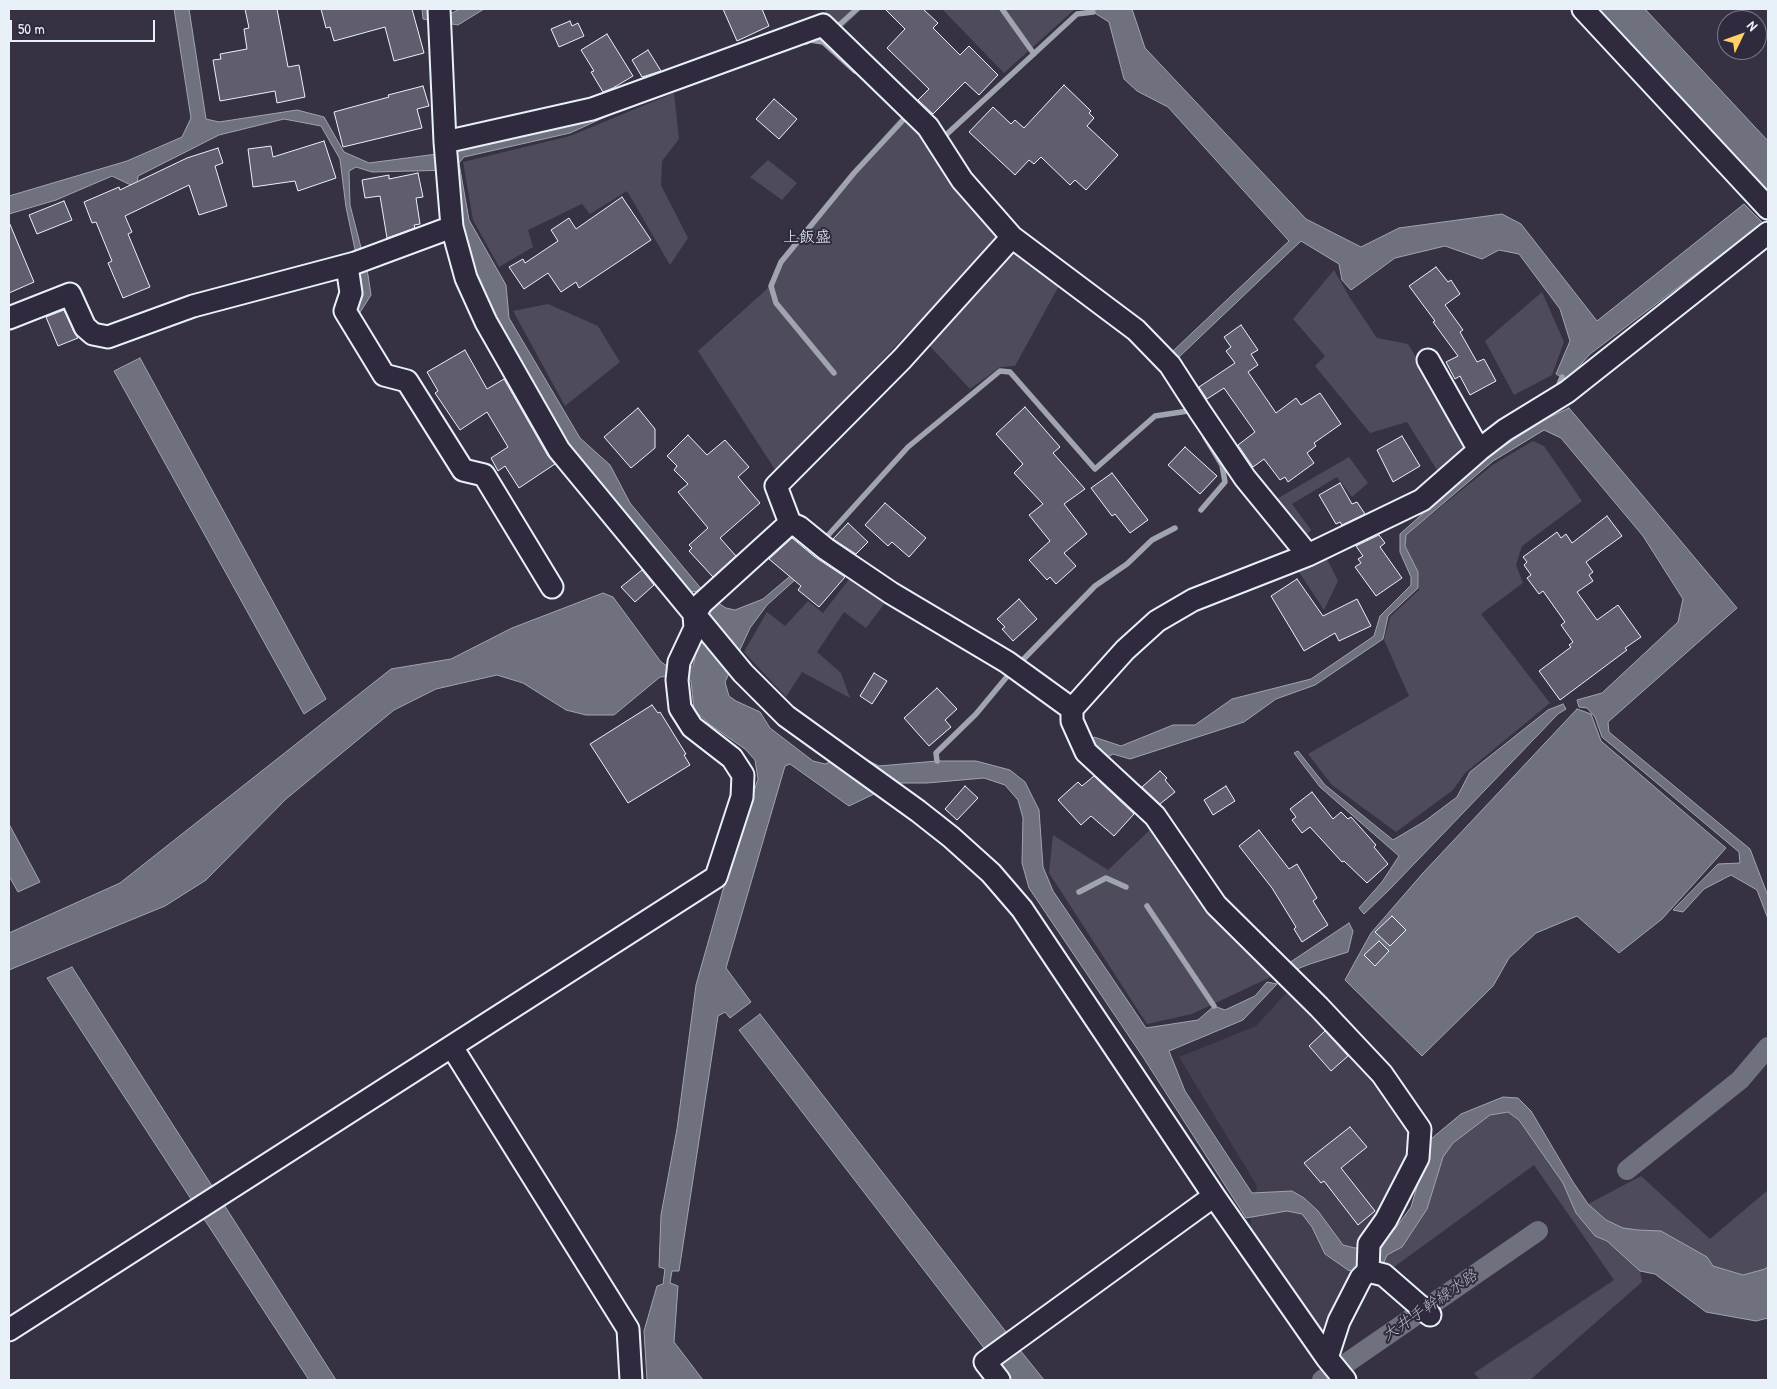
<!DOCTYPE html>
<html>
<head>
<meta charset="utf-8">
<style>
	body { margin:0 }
	#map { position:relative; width:1777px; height:1389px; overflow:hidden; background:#363244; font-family:"Patrick Hand",sans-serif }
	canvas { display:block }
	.frame { position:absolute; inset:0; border:10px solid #e8f1f8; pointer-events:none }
	.north { position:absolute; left:1717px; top:10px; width:50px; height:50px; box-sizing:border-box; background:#2f2a3d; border:1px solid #797a88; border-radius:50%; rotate:48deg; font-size:14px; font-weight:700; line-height:20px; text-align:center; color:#e8f1f8 }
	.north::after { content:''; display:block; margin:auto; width:18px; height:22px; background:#ffd166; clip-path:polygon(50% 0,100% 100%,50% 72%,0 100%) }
	.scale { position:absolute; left:10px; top:20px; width:145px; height:22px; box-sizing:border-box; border:2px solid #e8f1f8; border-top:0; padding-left:6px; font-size:15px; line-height:18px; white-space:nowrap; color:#e8f1f8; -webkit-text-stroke:4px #2f2a3d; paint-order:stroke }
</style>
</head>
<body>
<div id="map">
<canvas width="1777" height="1389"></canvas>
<div class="frame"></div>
<div class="north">N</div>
<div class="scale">50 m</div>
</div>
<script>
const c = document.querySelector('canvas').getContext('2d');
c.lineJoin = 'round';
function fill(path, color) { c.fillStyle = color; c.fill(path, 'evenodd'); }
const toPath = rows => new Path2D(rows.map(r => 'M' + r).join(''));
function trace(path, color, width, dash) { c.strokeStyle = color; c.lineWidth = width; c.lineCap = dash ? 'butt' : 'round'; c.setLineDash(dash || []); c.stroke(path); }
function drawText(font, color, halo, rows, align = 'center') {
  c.font = font + ' "Patrick Hand","Klee One",sans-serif'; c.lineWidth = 4; c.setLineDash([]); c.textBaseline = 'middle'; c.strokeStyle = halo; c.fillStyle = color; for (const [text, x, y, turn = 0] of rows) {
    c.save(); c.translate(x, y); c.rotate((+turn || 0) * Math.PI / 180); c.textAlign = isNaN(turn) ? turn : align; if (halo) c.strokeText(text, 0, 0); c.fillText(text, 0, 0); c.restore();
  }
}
fill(toPath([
	[1291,988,1415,1127,1396,1192,1365,1241,1323,1347,1249,1233,1257,1186,1179,1057,1256,1026]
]), '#433f51');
fill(toPath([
	[825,9,862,9,838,32,828,22],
	[942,9,1075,9,1004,73],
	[674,93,679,139,662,161,661,185,688,238,670,265,627,191,590,214,582,204,528,230,533,247,499,267,473,220,463,162,570,136],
	[900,118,929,139,1000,237,776,471,698,351,767,289,778,262,852,172],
	[768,160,797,183,782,200,750,177],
	[1013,250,1061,282,1015,366,1000,367,970,389,927,343],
	[1334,270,1350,298,1377,338,1408,344,1471,447,1440,475,1407,422,1370,433,1315,366,1325,356,1293,319],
	[1542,292,1564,342,1552,375,1514,395,1485,341],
	[548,304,598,326,620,362,565,406,513,311],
	[1533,441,1544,446,1582,501,1522,546,1516,565,1523,583,1481,614,1550,703,1465,773,1453,790,1396,832,1332,785,1308,754,1409,696,1384,640,1390,617,1419,590,1418,572,1405,546,1406,535,1494,464],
	[1349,457,1368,483,1352,497,1337,477,1292,504,1311,530,1304,538,1275,500],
	[1327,559,1338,581,1324,610,1297,569],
	[853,574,888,599,866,628,844,612,817,652,841,673,850,698,802,672,786,697,744,652,767,612,785,626,808,601,823,613],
	[1154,826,1277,974,1192,1014,1147,1024,1049,873,1053,835,1108,870],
	[1508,1112,1519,1120,1563,1183,1576,1213,1595,1236,1607,1241,1640,1271,1642,1282,1530,1380,1480,1380,1474,1373,1614,1280,1534,1165,1394,1267,1384,1262,1387,1255,1402,1247,1427,1209,1443,1157,1453,1143,1490,1115],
	[1641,1176,1710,1239,1768,1190,1768,1266,1765,1269,1743,1275,1713,1266,1707,1257,1638,1230,1623,1228,1606,1220,1588,1204]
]), '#4d4b5c');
const water = toPath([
	[174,9,189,9,206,119,219,122,297,110,324,117,344,152,369,163,452,152,576,122,638,102,570,133,464,157,459,163,469,220,506,285,509,318,580,438,610,465,630,503,703,591,687,592,576,460,499,329,471,268,452,170,372,172,356,167,349,171,350,205,368,275,371,295,359,314,353,315,363,296,361,278,346,207,340,159,321,126,284,119,219,135,138,176,137,188,112,176,56,200,9,214,9,196,127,161,182,137,191,118,174,9],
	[422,9,430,9,430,12,452,13,460,9,484,9,458,25,423,19,422,9],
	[1094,9,1132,9,1145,48,1306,219,1361,247,1399,228,1502,214,1521,224,1597,321,1744,204,1763,223,1590,354,1567,380,1556,374,1570,341,1560,309,1519,254,1499,250,1482,259,1445,246,1395,258,1351,290,1342,280,1339,264,1301,241,1178,358,1172,352,1289,241,1168,107,1137,91,1124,79,1109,22,1093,12,1094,9],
	[1597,9,1645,9,1768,141,1768,193,1597,9],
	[140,358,326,699,304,714,114,371,140,358],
	[1569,408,1737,608,1608,722,1609,732,1750,849,1768,896,1768,919,1757,890,1731,875,1704,889,1683,912,1673,910,1718,864,1740,863,1739,852,1602,737,1595,717,1587,708,1579,707,1577,700,1602,693,1678,622,1683,599,1643,536,1561,438,1544,430,1493,461,1406,535,1405,546,1418,572,1418,588,1388,616,1383,639,1315,685,1276,699,1244,722,1130,759,1113,754,1103,760,1089,743,1094,737,1121,746,1173,725,1195,725,1232,699,1311,679,1374,636,1380,616,1411,585,1411,577,1400,552,1400,534,1438,500,1447,490,1490,455,1546,419,1569,408],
	[810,552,814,552,815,556,796,579,767,605,750,628,725,682,729,696,736,701,760,712,770,728,813,761,825,764,853,753,879,766,937,761,976,761,1010,770,1025,782,1039,810,1043,867,1053,891,1146,1028,1198,1020,1214,1006,1225,1010,1255,996,1267,982,1277,984,1243,1020,1169,1051,1185,1091,1252,1193,1292,1191,1304,1198,1318,1211,1343,1245,1355,1248,1378,1245,1395,1229,1411,1207,1431,1139,1461,1114,1503,1097,1518,1098,1531,1111,1573,1182,1588,1204,1606,1220,1623,1228,1638,1230,1661,1231,1707,1257,1713,1266,1743,1275,1765,1269,1768,1266,1768,1318,1756,1321,1706,1312,1655,1274,1640,1271,1607,1241,1595,1236,1576,1213,1563,1183,1519,1120,1508,1112,1490,1115,1453,1143,1443,1157,1427,1209,1402,1247,1387,1255,1384,1262,1354,1272,1348,1270,1325,1254,1312,1227,1302,1214,1287,1211,1246,1218,1143,1057,1029,888,1022,863,1023,818,1018,800,1005,785,984,778,927,783,897,783,849,806,790,764,785,766,726,968,751,1002,730,1018,725,1012,718,1016,679,1271,672,1271,670,1283,678,1286,674,1342,703,1380,647,1380,644,1331,657,1286,663,1284,665,1269,659,1267,661,1215,677,1129,696,985,736,844,758,779,755,760,745,749,709,724,694,710,691,681,688,678,670,676,660,677,614,715,586,715,566,710,523,683,497,675,436,689,394,710,286,799,206,880,165,906,9,970,9,933,120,883,391,669,451,659,512,628,603,593,613,597,661,662,667,666,689,668,693,666,700,635,709,608,715,601,726,608,735,610,763,599,789,577,810,552],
	[1563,704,1566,709,1558,714,1390,889,1364,914,1359,908,1382,882,1399,856,1320,787,1294,753,1298,751,1325,785,1393,840,1425,821,1457,797,1470,772,1548,710,1563,704],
	[1577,709,1591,714,1601,741,1726,848,1662,919,1619,953,1577,916,1536,933,1509,958,1493,986,1422,1056,1345,980,1371,933,1423,873,1577,709],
	[9,824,40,882,18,892,9,876,9,824],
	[1349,923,1353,931,1348,952,1310,964,1292,971,1286,965,1349,923],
	[72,967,336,1380,309,1380,47,978,72,967],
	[760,1014,1006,1332,984,1348,739,1030,760,1014],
	[1020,1350,1044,1380,1009,1380,999,1367,1020,1350]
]);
fill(water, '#70717f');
trace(water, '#a0a4af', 1);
trace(toPath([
	[1002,9,1034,54],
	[837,27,857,9],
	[806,42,810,40,823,42,855,71],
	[947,134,1077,14,1093,12],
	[834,373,776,303,771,286,781,262,854,173,905,118],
	[1557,389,1562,377],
	[1201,510,1225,482,1222,465,1205,437],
	[822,542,908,447,1000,371,1010,372,1095,469,1155,416,1188,411],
	[937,761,936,753,976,714,1010,673,1095,586,1127,564,1152,540,1175,528],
	[1079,892,1106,878,1126,887],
	[1147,906,1214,1006]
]), '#a0a4af', 5.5);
trace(toPath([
	[1627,1170,1740,1080,1768,1047],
	[1322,1380,1538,1231]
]), '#70717f', 20);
const building = toPath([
	[245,9,277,9,288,67,299,65,305,97,277,103,275,91,220,101,213,60,221,59,220,54,247,49,244,29,249,28,245,9],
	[321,9,412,9,424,53,394,61,385,27,334,41,330,27,326,28,321,9],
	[723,9,762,9,769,26,737,41,723,9],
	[885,9,923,9,938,23,933,28,960,55,969,46,998,75,979,95,965,82,933,114,918,100,929,89,887,48,905,29,885,9],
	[570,21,572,26,578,23,584,36,559,47,551,29,570,21],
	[607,34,633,76,613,88,603,92,591,72,594,71,581,50,607,34],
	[648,50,661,71,642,77,632,60,648,50],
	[1064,85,1091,111,1089,113,1094,118,1087,126,1118,155,1086,190,1075,180,1070,185,1041,157,1034,164,1029,160,1015,175,969,132,993,107,1011,124,1015,120,1024,128,1064,85],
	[423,86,429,106,417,109,422,128,343,147,334,112,389,97,388,95,423,86],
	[774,99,797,119,779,139,756,119,774,99],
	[324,141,336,178,298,191,295,181,253,187,248,149,271,146,273,157,324,141],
	[218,148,223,163,215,166,227,206,199,215,189,185,125,216,132,232,128,234,150,287,123,298,108,263,112,261,96,222,92,223,84,202,119,187,120,190,187,158,218,148],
	[418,173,423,197,416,198,420,224,414,225,415,228,387,238,380,196,365,198,362,180,389,175,389,179,418,173],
	[622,197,651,240,579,288,576,282,561,292,548,273,524,289,509,267,523,259,525,263,558,241,551,230,569,218,576,229,622,197],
	[64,201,72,220,37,234,29,215,64,201],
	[9,222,34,282,9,293,9,222],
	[1436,267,1448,282,1451,280,1460,294,1445,305,1463,330,1460,332,1477,362,1484,359,1496,381,1470,395,1460,376,1455,379,1446,362,1458,356,1433,322,1435,321,1409,286,1436,267],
	[64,310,74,332,78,338,58,346,46,317,64,310],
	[1241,325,1258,350,1251,354,1258,365,1248,372,1276,413,1296,398,1301,405,1320,393,1341,424,1314,443,1316,446,1307,453,1314,463,1288,482,1285,477,1280,480,1264,459,1253,467,1238,445,1255,432,1224,388,1207,399,1199,387,1235,363,1226,351,1231,347,1224,337,1241,325],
	[465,350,487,389,504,379,548,456,555,464,519,488,505,466,498,471,491,458,508,447,487,412,460,430,435,393,438,391,427,372,465,350],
	[1025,407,1060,447,1053,453,1085,489,1064,504,1087,534,1064,553,1076,566,1056,584,1050,577,1047,580,1029,560,1050,541,1029,515,1043,504,1014,473,1023,464,996,434,1025,407],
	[638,408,655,429,655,448,631,468,604,437,638,408],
	[688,435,707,455,725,440,749,467,738,477,760,503,720,538,736,556,713,577,689,551,692,548,689,545,708,528,678,492,688,484,674,470,677,466,667,456,688,435],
	[1402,436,1420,466,1393,482,1377,450,1402,436],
	[1185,447,1217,476,1200,494,1168,465,1185,447],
	[1112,473,1148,520,1130,533,1115,514,1112,516,1091,488,1112,473],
	[1340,483,1352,504,1357,502,1365,514,1342,525,1340,522,1336,524,1319,495,1340,483],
	[885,503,926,538,909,557,892,542,888,546,865,525,885,503],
	[1607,516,1622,536,1586,562,1593,572,1589,575,1593,581,1577,592,1597,620,1618,605,1641,637,1625,648,1627,650,1560,700,1539,671,1571,647,1569,645,1573,642,1561,625,1565,622,1543,591,1539,594,1527,578,1531,575,1524,565,1527,562,1523,557,1557,532,1561,538,1566,534,1572,543,1607,516],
	[848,523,868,542,856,554,833,539,848,523],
	[1379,535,1385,543,1380,547,1402,578,1376,596,1355,567,1361,563,1358,559,1363,556,1356,546,1379,535],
	[792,538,815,557,845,577,819,607,798,590,801,586,769,559,792,538],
	[642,570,654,585,635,602,621,587,642,570],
	[1297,579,1323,616,1357,599,1371,626,1339,641,1335,633,1304,651,1271,596,1297,579],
	[1019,599,1037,619,1013,641,1002,629,1005,627,997,619,1019,599],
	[874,673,887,681,872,704,860,696,874,673],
	[937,688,957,709,945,720,951,727,929,746,904,718,937,688],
	[652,705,658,713,660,712,686,754,684,755,690,765,628,803,590,744,652,705],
	[1160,771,1167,778,1165,780,1175,792,1160,804,1142,787,1160,771],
	[1094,776,1134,814,1114,836,1091,816,1081,825,1058,800,1078,782,1082,786,1094,776],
	[965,786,978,798,957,820,945,809,965,786],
	[1226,786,1235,801,1213,815,1204,800,1226,786],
	[1312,792,1333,819,1341,812,1348,819,1351,817,1376,845,1374,847,1388,864,1367,883,1344,861,1342,862,1310,827,1302,833,1292,820,1296,817,1290,809,1312,792],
	[1259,830,1289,869,1297,864,1317,898,1313,901,1328,925,1302,942,1294,929,1296,927,1272,888,1239,846,1259,830],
	[1392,916,1406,930,1390,946,1375,932,1392,916],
	[1379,941,1389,951,1375,966,1364,955,1379,941],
	[1325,1031,1348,1056,1331,1071,1309,1046,1325,1031],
	[1350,1127,1367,1147,1341,1168,1375,1211,1358,1225,1324,1181,1321,1183,1304,1163,1350,1127]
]);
fill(building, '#605e6e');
trace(building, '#e8f1f8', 1);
const street = toPath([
	[439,9,445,142,452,227,466,278,486,322,559,450,743,673,786,716,918,811,951,837,991,873,1022,909,1214,1196,1327,1358,1345,1380],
	[1583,9,1768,208],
	[445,142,592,109,823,25,928,127,962,180,1012,237,1136,330,1170,365,1199,410,1245,478,1308,555],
	[1012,237,902,359,776,486,790,523,799,527,826,549,891,593,1007,662,1072,709,1072,721,1086,752,1155,816,1216,905,1319,1007,1382,1074,1420,1129,1418,1158,1386,1220,1369,1244,1368,1271,1361,1278,1339,1321,1327,1358],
	[347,266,351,293,345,311,384,375,407,381,463,470,484,475,552,587],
	[9,318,70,294,85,327,93,334,108,337,193,306,355,263,452,227],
	[1428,360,1479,450],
	[1072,709,1125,650,1157,621,1193,600,1308,555,1422,500,1479,450,1505,430,1567,392,1768,233],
	[452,1047,628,1329,631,1380],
	[1368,1271,1384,1275,1430,1315],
	[9,1330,716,877,742,797,743,775,732,758,692,727,680,708,677,680,679,662,695,628,694,615,702,603,790,523],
	[999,1380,985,1362,1214,1196]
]);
trace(street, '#e8f1f8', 25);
trace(street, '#2f2a3d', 21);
drawText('16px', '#e8f1f8', '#2f2a3d', [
	["上飯盛",807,238]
]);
drawText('italic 16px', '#b2b7c2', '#2f2a3d', [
	["大井手幹線水路",1430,1306,-35]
]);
</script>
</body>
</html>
